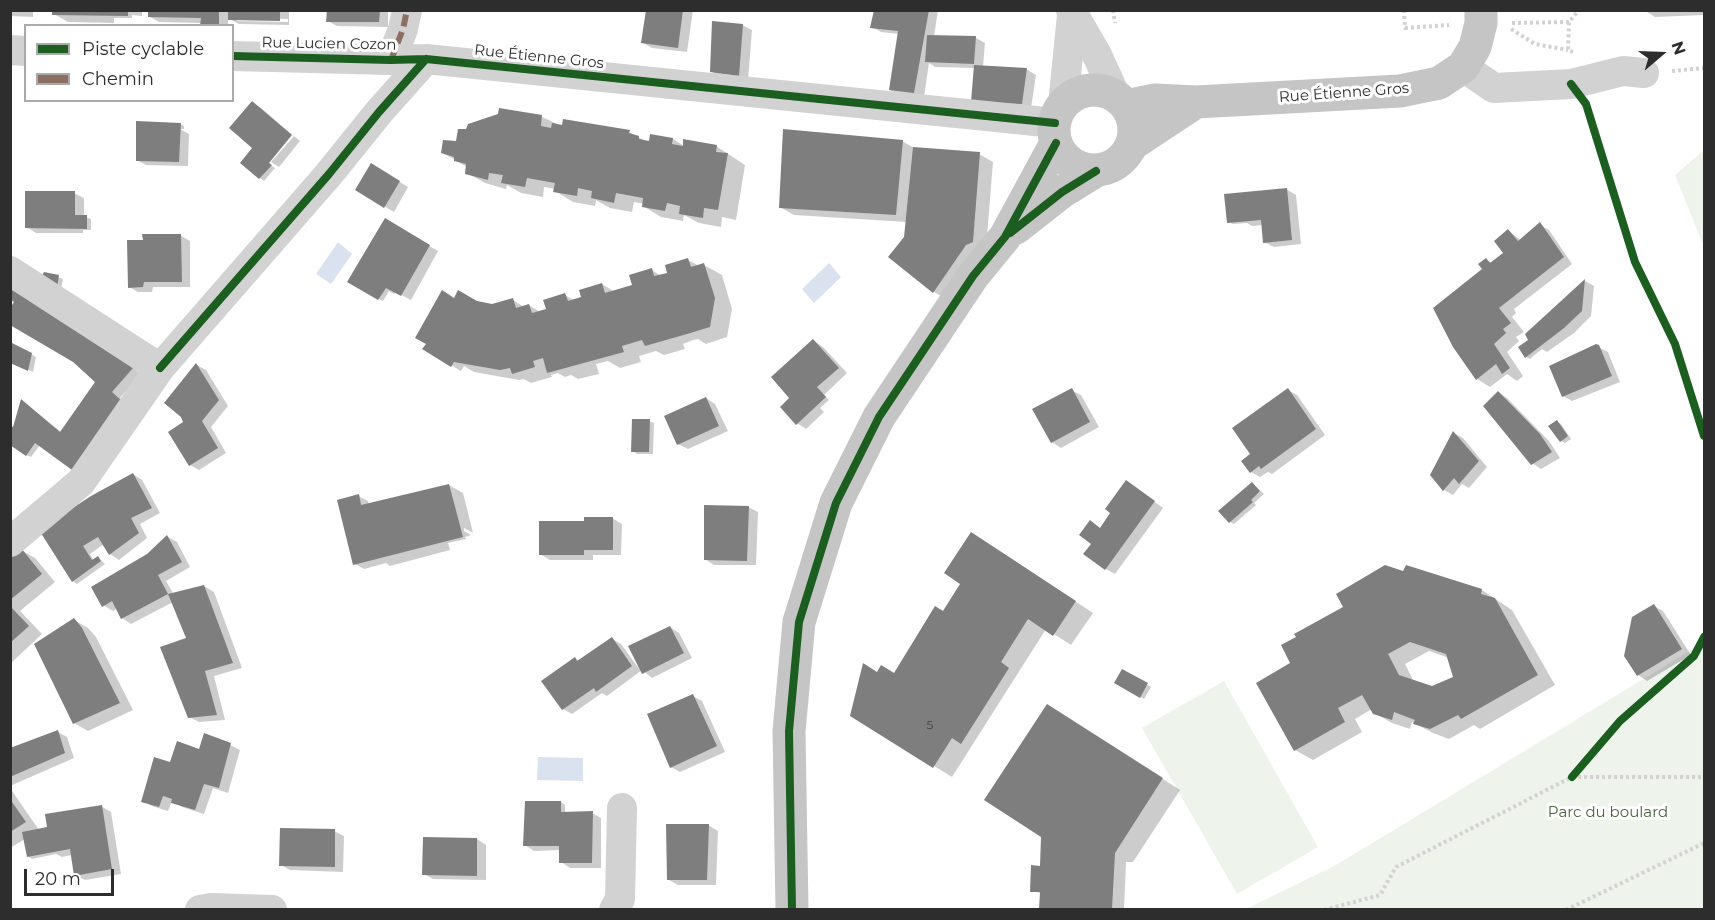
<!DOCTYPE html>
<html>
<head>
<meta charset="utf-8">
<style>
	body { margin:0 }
	#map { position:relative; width:1715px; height:920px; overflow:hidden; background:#fff; font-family:Montserrat,sans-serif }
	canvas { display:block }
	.frame { position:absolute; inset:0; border:12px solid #2d2d2d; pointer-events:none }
	.legend { position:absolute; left:24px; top:24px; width:210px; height:78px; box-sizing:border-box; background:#fff; border:2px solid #ababab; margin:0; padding:8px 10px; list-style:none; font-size:18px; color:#2d2d2d }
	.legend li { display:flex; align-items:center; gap:12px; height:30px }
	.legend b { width:30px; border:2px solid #ababab }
	.north { position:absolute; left:1631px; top:24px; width:60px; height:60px; -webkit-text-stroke:4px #fff; paint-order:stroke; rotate:71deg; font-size:16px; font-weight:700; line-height:24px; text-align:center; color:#2d2d2d }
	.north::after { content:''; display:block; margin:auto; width:21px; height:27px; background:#2d2d2d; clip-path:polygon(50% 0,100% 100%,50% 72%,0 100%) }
	.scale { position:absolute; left:24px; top:869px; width:90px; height:27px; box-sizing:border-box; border:3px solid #2d2d2d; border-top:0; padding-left:8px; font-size:18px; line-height:21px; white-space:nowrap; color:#2d2d2d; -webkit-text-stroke:4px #fff; paint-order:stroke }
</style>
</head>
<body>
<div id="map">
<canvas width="1715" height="920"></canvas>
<div class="frame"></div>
<ul class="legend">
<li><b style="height:8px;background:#1b5e20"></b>Piste cyclable</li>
<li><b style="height:8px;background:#8d6e63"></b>Chemin</li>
</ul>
<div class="north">N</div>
<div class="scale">20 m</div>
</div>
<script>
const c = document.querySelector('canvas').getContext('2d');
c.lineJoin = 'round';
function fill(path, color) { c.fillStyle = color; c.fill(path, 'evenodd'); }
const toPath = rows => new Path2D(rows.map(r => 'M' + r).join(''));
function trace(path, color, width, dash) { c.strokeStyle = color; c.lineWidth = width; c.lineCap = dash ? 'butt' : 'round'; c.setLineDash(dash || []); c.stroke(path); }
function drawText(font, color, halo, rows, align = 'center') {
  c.font = font + ' Montserrat,sans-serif'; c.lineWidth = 6; c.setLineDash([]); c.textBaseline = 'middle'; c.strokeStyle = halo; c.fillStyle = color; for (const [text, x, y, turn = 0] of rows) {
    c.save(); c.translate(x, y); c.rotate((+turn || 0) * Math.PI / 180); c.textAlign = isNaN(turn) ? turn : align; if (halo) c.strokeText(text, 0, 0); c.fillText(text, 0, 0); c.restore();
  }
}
fill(toPath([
	[1704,150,1704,247,1675,175],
	[1704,638,1704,909,1246,909,1336,865,1693,649],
	[1224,681,1318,847,1237,894,1142,728]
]), '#eef3ec');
fill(toPath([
	[338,242,352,254,331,284,316,274],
	[829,263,841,277,814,303,802,289],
	[538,757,583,758,583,781,537,780]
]), '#dae2ef');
fill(toPath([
	[10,10,33,10,33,17,10,16],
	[54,10,142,10,142,16,132,15,132,18,114,18,114,23,68,22,54,14],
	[150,10,289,10,289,25,239,24,228,18,228,26,202,26,202,23,159,22,150,17],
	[237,18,288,19,288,22,237,21],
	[328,10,388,10,388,27,337,26,328,21],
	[647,10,693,10,687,52,652,48,643,43],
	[875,10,938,10,934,37,976,38,985,43,983,67,1026,69,1036,75,1031,108,982,106,975,68,935,67,929,63,924,97,900,95,890,90,899,34,881,32,872,27],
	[1644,10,1704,10,1704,15,1655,17],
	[742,25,752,30,748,80,721,77,711,71],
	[252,103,261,108,291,134,267,163,275,168,264,181,242,163,254,148],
	[500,109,542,117,564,127,564,121,629,132,647,142,673,139,684,146,716,146,745,165,736,220,722,217,721,227,699,223,684,215,683,221,661,217,643,206,644,204,634,202,632,212,610,208,596,200,595,206,573,202,555,191,555,189,544,187,543,197,521,193,507,185,506,189,485,183,467,173,467,167,443,153,458,143,467,130,498,116],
	[180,124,184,126,184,129,180,129,189,134,188,166,146,165,137,160],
	[294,136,300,141,279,167,271,162],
	[902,141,916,149,979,154,993,162,986,249,948,300,934,292,890,257,906,237,907,222,794,215,780,207],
	[372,165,408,187,394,212,357,190],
	[1286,189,1296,195,1301,244,1274,247,1264,242,1263,225,1252,226,1247,223,1233,224,1228,222],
	[74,193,84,198,84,217,91,219,91,230,83,230,83,233,36,233,27,227],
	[385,220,438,251,411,300,396,292,394,294,389,291,383,301,349,282],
	[1540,225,1549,230,1572,264,1514,309,1516,313,1512,317,1524,332,1516,337,1519,341,1507,352,1523,376,1517,381,1507,374,1490,387,1477,379,1487,260,1492,263,1505,253,1508,231,1521,240],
	[181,236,190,241,190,287,153,287,152,292,138,292,129,287],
	[688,260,699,266,704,265,722,275,732,309,727,337,706,344,698,339,693,340,683,344,685,349,664,355,656,351,639,356,641,362,620,368,608,361,596,364,599,374,578,379,571,375,565,377,558,373,551,375,552,377,531,383,524,379,519,380,474,372,464,366,461,371,444,361,454,300,492,306,513,300,524,307,529,305,540,312,548,310,565,295,575,301,583,298,602,284,615,292,634,286,652,270,661,276,669,274],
	[45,273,63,279,61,290],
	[1585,281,1594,286,1591,316,1574,333,1547,352,1542,349,1530,359,1526,357,1530,341,1528,334],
	[814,341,823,347,847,373,824,395,829,400,820,408,824,412,806,429,797,423,791,398],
	[102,343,141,374,120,398,132,408,40,445,31,457,26,455,14,429,22,401,61,432,97,382],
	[1596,346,1608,352,1620,382,1572,401,1563,396],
	[31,354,36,357,33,372,11,362],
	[197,365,206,370,228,406,211,427,226,453,199,470,190,465,185,423],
	[1071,390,1081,395,1099,427,1061,448,1052,442],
	[1288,390,1297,395,1325,435,1272,474,1268,472,1260,477,1251,472,1252,455],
	[1498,392,1507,398,1549,441,1560,458,1541,469,1532,463],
	[706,398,715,404,728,431,688,449,678,444],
	[649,421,654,423,653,454,637,454,633,451],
	[1557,422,1561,424,1571,439,1565,443,1561,441],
	[1454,433,1463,438,1487,467,1469,488,1462,484,1453,495,1444,490],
	[133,474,142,480,160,513,140,524,147,538,119,560,110,554,104,544,90,554,94,561,99,558,105,564,77,584,73,581,60,563],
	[1252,484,1264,494,1254,503,1256,505,1234,524,1230,522],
	[449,485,463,493,473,533,464,528,464,531,471,535,465,537,466,539,448,543,450,550,390,566,386,563,364,569,355,564,358,496,368,501,369,505],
	[1135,487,1163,508,1115,574,1106,569,1101,529],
	[748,507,758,512,756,565,714,565,705,559],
	[612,518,622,524,621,555,593,555,593,560,550,560,540,554,586,523],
	[168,537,177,542,190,567,166,581,174,595,204,586,214,592,242,668,214,676,225,720,199,722,189,717,188,639,173,602,131,624,122,618,117,608,113,611,103,605,148,555],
	[989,544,1093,613,1071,645,1046,629,952,777,851,715,878,673,894,675,944,613],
	[21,550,35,558,55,582,20,611,42,634,10,664,10,560],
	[1406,567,1482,590,1512,610,1555,685,1480,729,1474,725,1449,739,1433,733,1412,722,1410,729,1392,723,1374,713,1372,709,1355,719,1362,732,1313,760,1295,750,1292,663,1404,573],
	[1429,651,1449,658,1455,678,1432,688,1414,682,1405,664],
	[1654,606,1663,611,1691,655,1647,681,1638,675],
	[74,620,88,628,96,637,133,710,88,731,74,723],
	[670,627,679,633,692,658,652,678,642,670,607,696,602,693,572,714,563,709,575,658,580,661,612,639,621,644,640,670],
	[1123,671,1151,687,1144,699,1116,682],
	[693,696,702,701,725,752,680,772,671,767],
	[1065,716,1180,790,1133,862,1126,862,1124,910,1040,910,1040,893,1032,891,1041,867],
	[58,732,67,737,74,758,10,786,10,750],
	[230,745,240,750,228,793,213,788,204,814,182,807,172,801,168,811,152,806,143,801,171,764,200,751],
	[10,788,39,830,101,806,111,812,121,874,85,880,76,875,72,855,62,857,56,854,32,859,28,856,25,839,10,848],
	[526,802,561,802,565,805,565,813,592,813,601,818,601,868,570,868,561,862,561,850,534,851,525,845],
	[708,825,718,831,716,885,678,885,669,880],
	[334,831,344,836,343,872,290,870,281,865],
	[477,839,486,845,486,880,433,879,424,874]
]), '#0003');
fill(toPath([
	[52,10,128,10,128,16,52,15],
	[148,10,219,10,219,26,200,26,201,18,148,17],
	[228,10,280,10,280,21,228,20],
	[327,10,380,10,379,22,326,22],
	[646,10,683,10,678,48,641,43],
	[874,10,929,10,914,93,889,90,898,31,870,28],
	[712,21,743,24,739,76,710,72],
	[927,35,976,36,974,64,925,62],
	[974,65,1027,68,1022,104,971,102],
	[252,101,292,135,269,163,272,165,259,179,240,163,252,148,229,128],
	[499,108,542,115,541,126,551,128,552,123,562,125,563,119,630,130,629,133,639,136,639,139,649,141,650,134,673,138,672,144,683,146,683,139,717,145,716,152,728,153,718,210,704,208,703,218,679,214,680,206,667,203,665,211,642,207,643,198,616,193,614,203,591,198,592,191,578,188,577,196,553,192,555,183,527,178,525,187,501,183,503,175,489,173,488,180,465,174,466,164,454,161,454,157,441,153,443,140,456,141,458,129,466,129,468,124,498,114],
	[136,121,181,123,179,162,136,161],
	[783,129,903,140,896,215,779,208],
	[913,147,980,152,973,242,966,245,933,293,888,257,904,237],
	[371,163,400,181,384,208,355,190],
	[1287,188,1292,240,1263,243,1261,220,1227,223,1224,194],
	[25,191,75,191,75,215,87,215,87,229,25,228],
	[385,218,430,245,401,296,386,288,378,300,347,282],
	[1540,222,1564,257,1499,308,1511,323,1503,329,1506,333,1494,344,1510,368,1502,374,1496,364,1476,380,1453,347,1433,308,1482,269,1478,264,1486,258,1490,263,1503,253,1494,241,1508,229,1518,241],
	[142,234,181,234,182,282,144,282,143,287,128,288,127,240,143,240],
	[688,258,691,267,704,263,715,298,710,327,687,334,645,346,642,340,622,346,624,352,547,373,543,358,533,361,535,367,512,374,510,368,500,370,454,362,451,367,422,349,426,344,415,338,442,290,454,298,458,290,477,301,492,304,513,298,516,308,529,304,532,313,546,309,543,300,565,293,568,301,581,297,579,290,602,283,605,293,632,285,629,275,652,268,654,276,667,273,665,265],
	[44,272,59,275,57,289,40,279],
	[1585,279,1582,311,1564,328,1525,358,1518,347,1528,340,1525,334],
	[10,286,133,368,112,392,123,402,72,470,35,443,26,456,10,445,10,426,13,427,21,399,60,432,95,382,73,362,10,325,10,308,14,302,10,299],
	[813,339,839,368,817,387,826,397,796,425,780,407,789,398,771,377],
	[10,342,32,353,28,371,10,363],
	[1596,344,1599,345,1612,376,1562,397,1549,366],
	[196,363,219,400,202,421,218,448,189,466,168,432,183,422,181,417,164,403],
	[1072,388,1090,422,1051,443,1032,409],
	[1288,388,1316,429,1261,469,1259,466,1250,473,1241,461,1250,454,1232,428],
	[1498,391,1540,434,1552,452,1531,465,1483,406],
	[706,397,719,426,677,445,664,416],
	[632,419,650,419,649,452,631,452],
	[1557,420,1568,436,1560,442,1548,426],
	[1453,431,1479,461,1459,484,1454,478,1443,491,1430,475],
	[133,473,152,508,131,518,139,533,109,555,98,537,83,546,92,560,98,556,101,561,72,582,39,530,91,496],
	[1126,480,1155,501,1105,570,1083,554,1091,544,1079,535,1090,520,1100,528,1110,513,1105,509],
	[1252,482,1260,491,1251,500,1253,502,1229,523,1218,511],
	[449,484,463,537,353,565,337,500,359,494,361,505],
	[704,505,749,506,747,561,704,560],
	[584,517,613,517,613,550,584,550,584,555,539,555,539,521,584,521],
	[971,532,1076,601,1053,636,1028,619,1001,662,1009,668,961,744,952,738,933,768,850,716,863,663,877,672,881,665,894,673,935,606,943,611,960,584,944,573],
	[167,535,182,562,158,575,168,594,121,619,112,601,102,607,91,587,147,554],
	[21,548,42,574,10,600,10,558],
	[1385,565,1403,571,1406,565,1482,589,1481,594,1495,598,1538,675,1461,719,1458,715,1430,729,1413,724,1415,720,1394,712,1392,720,1373,714,1362,695,1338,708,1345,722,1294,751,1256,683,1290,663,1281,645,1296,637,1294,634,1343,607,1336,594],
	[1410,642,1446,654,1453,677,1432,686,1399,675,1388,654],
	[204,585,233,663,205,671,217,715,188,718,160,647,186,638,168,594],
	[1654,604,1682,649,1637,676,1624,656,1632,617],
	[10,606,29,626,10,643],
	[74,618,82,628,120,703,73,724,34,644],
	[670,626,684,653,642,674,628,646],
	[612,637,632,666,596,692,594,688,562,710,541,681,575,657,577,661],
	[1122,669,1148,683,1140,698,1114,683],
	[693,694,717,746,670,768,647,714],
	[1047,704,1163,778,1115,853,1112,909,1039,909,1040,892,1030,892,1031,865,1040,866,1041,837,984,800],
	[58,730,65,753,10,777,10,748],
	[204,733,231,743,219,788,204,784,195,810,171,803,172,799,163,796,159,807,141,802,154,757,170,762,177,741,199,749],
	[10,799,26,822,10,832],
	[525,801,561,801,561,812,593,811,592,863,559,863,559,846,523,846],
	[102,805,112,869,74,876,70,849,27,857,22,832,47,827,45,814],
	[666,824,709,824,707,880,667,880],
	[280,828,335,829,335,867,279,866],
	[423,837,477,838,477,876,422,875]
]), '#7e7e7e');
trace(toPath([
	[1113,10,1115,23],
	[1404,10,1405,28,1449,25],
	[1512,23,1569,22],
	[1511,29,1535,44,1568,50],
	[1573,52,1568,50,1569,22,1579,10],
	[1672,71,1704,68],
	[1324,910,1380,895,1396,867,1572,777,1704,777],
	[1566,910,1704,843]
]), '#d2d2d2', 4, [3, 3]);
trace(toPath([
	[1071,10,1097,55,1116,97],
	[10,50,26,51],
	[232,56,391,60,426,59,1055,123],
	[391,60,403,29,407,10],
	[1463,67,1494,88,1571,84,1623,71,1644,73],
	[1063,105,1072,15],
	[10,271,160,368],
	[10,542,81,482,160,368,329,174,379,112,426,59],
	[200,910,211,908,272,910],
	[614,910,620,899,622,808]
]), '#d2d2d2', 30);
trace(toPath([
	'1054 130a40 40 0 1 1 80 0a40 40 0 1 1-80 0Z',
	[1126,106,1155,100,1196,102,1400,91,1439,83,1463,67,1475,47,1481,23,1481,10],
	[1131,145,1196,102],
	[1016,228,1062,192,1096,171],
	[792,910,789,731,799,622,836,503,879,417,973,276,1005,237,1056,143]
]), '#c5c5c5', 33);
trace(toPath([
	[391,60,403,29,407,10]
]), '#8d6e63', 6, [12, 6]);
trace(toPath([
	[232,56,391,60,426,59,1055,123],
	[1571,84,1586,104,1635,262,1675,344,1704,436],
	[1010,233,1062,192,1096,171],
	[160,368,329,174,379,112,426,59],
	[1572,777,1620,721,1694,656,1704,637],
	[792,910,789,731,799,622,836,503,879,417,973,276,1005,237,1056,143]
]), '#1b5e20', 8);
drawText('12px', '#414141', null, [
	["5",930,725]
]);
drawText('15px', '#2d2d2d', '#fff', [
	["Rue Lucien Cozon",329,44,1],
	["Rue Étienne Gros",539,57,6],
	["Rue Étienne Gros",1344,93,-4]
]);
drawText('15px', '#49643f', '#fff', [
	["Parc du boulard",1608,813]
]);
</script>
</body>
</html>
